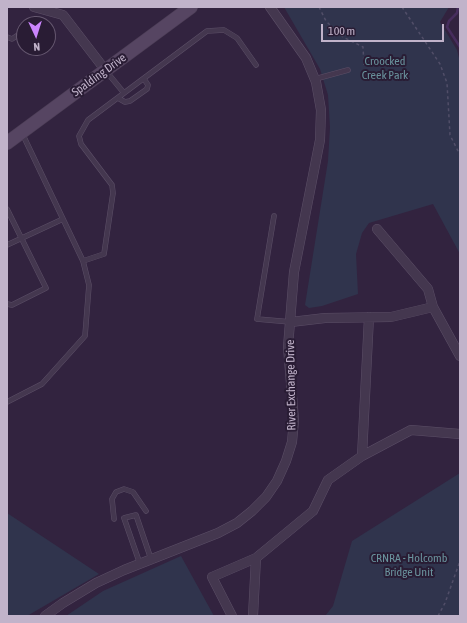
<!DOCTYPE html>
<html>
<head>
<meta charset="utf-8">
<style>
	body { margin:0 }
	#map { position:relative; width:467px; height:623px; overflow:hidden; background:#32233f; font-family:"Asap Condensed",sans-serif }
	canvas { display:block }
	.frame { position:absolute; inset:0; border:8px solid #c1b3ca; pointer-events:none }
	.north { position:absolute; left:16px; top:16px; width:40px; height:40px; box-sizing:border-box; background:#291c34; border:1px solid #665870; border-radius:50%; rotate:176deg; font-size:11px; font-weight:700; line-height:16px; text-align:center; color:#c1b3ca }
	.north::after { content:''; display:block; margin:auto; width:14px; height:18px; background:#cb85fd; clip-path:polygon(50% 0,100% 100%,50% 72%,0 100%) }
	.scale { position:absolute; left:321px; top:24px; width:123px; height:18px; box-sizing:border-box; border:2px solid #c1b3ca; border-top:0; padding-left:5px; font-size:12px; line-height:14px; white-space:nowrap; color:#c1b3ca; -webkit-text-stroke:3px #291c34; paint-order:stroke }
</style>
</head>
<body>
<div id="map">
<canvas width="467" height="623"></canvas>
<div class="frame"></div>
<div class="north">N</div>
<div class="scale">100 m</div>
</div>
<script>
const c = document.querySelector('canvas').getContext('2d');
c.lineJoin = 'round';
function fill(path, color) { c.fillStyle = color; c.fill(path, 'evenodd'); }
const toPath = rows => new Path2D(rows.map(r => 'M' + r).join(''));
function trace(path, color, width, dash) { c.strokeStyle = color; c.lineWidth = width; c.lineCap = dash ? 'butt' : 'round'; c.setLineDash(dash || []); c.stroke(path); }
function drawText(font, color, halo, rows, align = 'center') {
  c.font = font + ' "Asap Condensed",sans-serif'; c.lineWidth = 4; c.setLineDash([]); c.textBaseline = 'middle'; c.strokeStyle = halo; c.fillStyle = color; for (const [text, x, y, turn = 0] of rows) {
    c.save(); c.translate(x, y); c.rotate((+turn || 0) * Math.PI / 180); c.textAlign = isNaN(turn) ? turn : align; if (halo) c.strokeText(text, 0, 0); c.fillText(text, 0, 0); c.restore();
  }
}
fill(toPath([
	[284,7,449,7,440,22,457,50,460,62,460,254,433,204,369,223,362,233,356,254,358,294,322,306,309,308,305,305,328,161,330,127,328,95,320,69],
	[460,473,460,616,325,616,333,606,352,541],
	[7,513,99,574,27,616,7,616],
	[181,556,214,616,66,616,103,591]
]), '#30344d');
trace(toPath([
	[458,7,457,13,449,21,447,27,460,47]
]), '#472d5d', 2.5);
const service = toPath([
	[34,24,37,22],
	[7,37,12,39,24,31],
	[106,71,124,93],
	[315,79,348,70],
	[118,98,125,102,130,101,147,89,148,85,144,79],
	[7,209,46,288,12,305,7,304],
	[274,216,257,319,291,322],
	[7,245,63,219],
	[83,261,104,254,113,193,112,185,81,144,79,136,88,120,207,31,224,30,237,38,256,65],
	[7,402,42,384,85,336,89,285,83,261,22,133],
	[114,519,112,499,116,492,124,489,133,492,146,511],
	[140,564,124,518,136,515,151,559]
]);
const minor = toPath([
	[34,7,63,15,106,71],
	[377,229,428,289,433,307,460,356],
	[291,322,325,318,391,317,433,307],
	[362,456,369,317],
	[45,616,63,603,96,583,124,570,218,533,237,523,252,511,266,497,277,481,286,461,292,442,294,420,288,347,294,272,320,140,321,110,316,82,306,58,270,7],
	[232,616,212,577,256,558],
	[253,616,256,558,313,511,328,480,362,456,411,430,460,434]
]);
const secondary = toPath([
	[7,143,191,7]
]);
trace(service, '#5c4f67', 5.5);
trace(minor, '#5c4f67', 10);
trace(secondary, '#4b3d55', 14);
trace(toPath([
	[319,7,326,21,335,30,343,37,363,47,364,65],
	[402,7,440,64,447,83,450,135,460,155],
	[438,616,445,603,460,561]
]), '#514e68', 1.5, [3, 3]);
trace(service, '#44374f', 4.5);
trace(minor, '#44374f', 9);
trace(secondary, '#564562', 13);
drawText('12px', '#69929c', '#291c34', [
	["Croocked",385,61],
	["Creek Park",385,75],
	["CRNRA - Holcomb",409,558],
	["Bridge Unit",409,572]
]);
drawText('12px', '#c1b3ca', '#291c34', [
	["Spalding Drive",99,75,-36],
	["River Exchange Drive",291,385,-91]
]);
</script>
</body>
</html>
